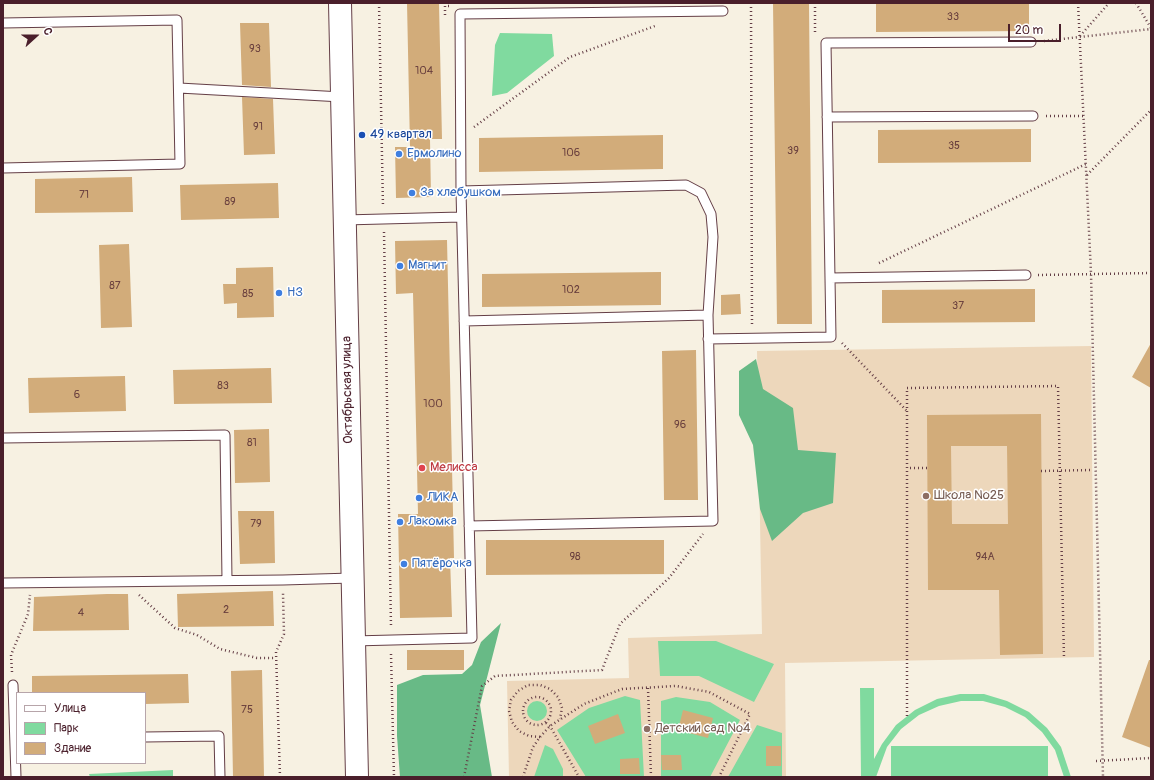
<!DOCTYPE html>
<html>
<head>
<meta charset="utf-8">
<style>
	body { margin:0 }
	#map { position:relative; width:1154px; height:780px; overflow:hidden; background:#f7f1e2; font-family:Pangolin,sans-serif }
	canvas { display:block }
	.frame { position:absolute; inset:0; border:4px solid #4a1f2b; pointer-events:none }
	.legend { position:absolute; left:16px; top:692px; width:130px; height:72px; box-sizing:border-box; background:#fff; border:1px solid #b7a5aa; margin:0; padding:5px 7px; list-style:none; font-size:12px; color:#4a1f2b }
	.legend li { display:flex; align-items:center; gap:8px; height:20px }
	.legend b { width:20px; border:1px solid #b7a5aa }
	.north { position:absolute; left:16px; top:16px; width:40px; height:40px; -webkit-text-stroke:3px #fff; paint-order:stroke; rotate:69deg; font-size:11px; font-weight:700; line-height:16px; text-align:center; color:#4a1f2b }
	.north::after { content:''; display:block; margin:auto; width:14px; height:18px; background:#4a1f2b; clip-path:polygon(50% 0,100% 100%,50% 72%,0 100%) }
	.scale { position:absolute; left:1008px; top:24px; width:53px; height:18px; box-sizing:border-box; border:2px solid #4a1f2b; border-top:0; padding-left:5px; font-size:12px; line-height:14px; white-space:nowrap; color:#4a1f2b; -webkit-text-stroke:3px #fff; paint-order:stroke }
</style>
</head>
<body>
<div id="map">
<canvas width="1154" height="780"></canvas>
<div class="frame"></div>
<ul class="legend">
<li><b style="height:5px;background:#fff"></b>Улица</li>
<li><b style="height:11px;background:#80da9f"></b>Парк</li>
<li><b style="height:11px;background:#d2ac7a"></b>Здание</li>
</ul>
<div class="north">С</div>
<div class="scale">20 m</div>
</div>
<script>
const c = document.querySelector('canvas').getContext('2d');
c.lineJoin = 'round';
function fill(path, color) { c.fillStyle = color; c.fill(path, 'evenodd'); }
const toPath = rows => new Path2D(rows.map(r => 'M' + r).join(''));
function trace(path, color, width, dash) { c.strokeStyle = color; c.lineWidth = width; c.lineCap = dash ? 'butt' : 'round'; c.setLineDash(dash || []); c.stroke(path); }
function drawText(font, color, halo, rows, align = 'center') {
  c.font = font + ' Pangolin,sans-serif'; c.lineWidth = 3; c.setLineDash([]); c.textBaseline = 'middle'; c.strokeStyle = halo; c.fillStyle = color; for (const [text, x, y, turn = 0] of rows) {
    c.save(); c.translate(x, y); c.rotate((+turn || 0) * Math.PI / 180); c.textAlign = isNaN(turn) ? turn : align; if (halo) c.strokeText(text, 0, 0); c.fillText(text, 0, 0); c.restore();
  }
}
fill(toPath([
	[1091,346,1094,657,785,663,786,777,509,777,507,681,629,678,628,638,762,634,757,351]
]), '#edd7bb');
fill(toPath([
	[500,33,552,34,554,56,507,93,492,96,495,45],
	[658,641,716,641,774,664,754,702,699,676,660,676],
	[860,688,874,688,874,759,882,744,896,725,915,710,937,699,960,694,984,694,1007,701,1029,712,1047,728,1061,747,1071,777,1064,777,1055,750,1042,732,1025,717,1005,707,983,701,961,701,939,706,919,715,901,729,887,747,876,777,861,777],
	[625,696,640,700,644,777,586,777,557,730,589,708],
	[676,697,710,702,740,720,710,777,661,777,661,701],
	'527 711a10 10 0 1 1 20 0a10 10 0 1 1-20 0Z',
	[757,725,782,733,782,777,728,777],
	[545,745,553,749,563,769,563,777,534,777],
	[891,746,1048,746,1048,777,891,777],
	[173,770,173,777,90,777,89,774]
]), '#80da9f');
fill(toPath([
	[756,359,763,389,793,408,798,450,836,453,833,503,803,513,772,541,760,509,753,445,739,415,739,371],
	[501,623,480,705,492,777,400,777,397,736,397,685,423,675,462,674,472,665,481,642]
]), '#68ba86');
fill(toPath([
	[407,3,439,3,442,139,430,139,431,197,396,198,395,147,410,147],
	[773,3,809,3,812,324,777,324],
	[876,3,1029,3,1029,31,876,32],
	[240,23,269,23,271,87,242,85],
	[242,97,273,99,275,154,244,155],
	[1031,129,1031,162,878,163,878,130],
	[663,135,663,169,479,172,479,138],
	[132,177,133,212,35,213,35,179],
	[278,183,279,218,181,220,180,185],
	[447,240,454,558,450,558,452,617,400,618,398,514,418,514,413,293,396,294,395,241],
	[129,244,132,327,101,328,99,245],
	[273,267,274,317,237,318,237,303,224,304,223,284,236,284,236,268],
	[661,272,661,305,482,307,482,274],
	[1035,289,1035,322,882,323,882,290],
	[740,294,741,314,721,315,721,295],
	[1151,343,1151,388,1132,377],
	[696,350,698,500,664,500,662,351],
	[271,368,272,403,174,404,173,370],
	[125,376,126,411,29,413,28,378],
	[1041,414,1043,654,1000,655,999,590,928,590,927,415],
	[951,446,1007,446,1008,524,952,524],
	[269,429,270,482,235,483,234,430],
	[238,511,274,511,275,563,240,564],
	[486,540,664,540,664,574,486,575],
	[273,591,274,626,178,627,177,594],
	[107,594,128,594,129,630,33,631,34,597],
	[407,650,464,650,464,670,407,670],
	[1149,660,1151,660,1151,748,1122,737],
	[262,670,264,777,233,777,231,671],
	[188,674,189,703,145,704,145,693,32,693,32,676],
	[683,710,713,718,708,738,678,730],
	[618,714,625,733,595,744,588,726],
	[766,746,781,746,781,766,766,766],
	[661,755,681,755,682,770,662,770],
	[639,758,640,774,620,774,620,759]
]), '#d2ac7a');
const service = toPath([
	[3,23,177,20,180,164,3,168],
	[179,88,342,97],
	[827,117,1033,116],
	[461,191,686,185,701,193,711,214,713,237,708,315],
	[344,220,461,217],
	[830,278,1026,275],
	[464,321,708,315,713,521,469,526],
	[708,339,831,337,826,43,1031,42],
	[3,438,225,435,227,580],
	[3,583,283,580,352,578],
	[353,641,472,638,461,191,460,14,723,11],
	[13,685,16,777],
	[145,737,219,736,220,777]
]);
const secondary = toPath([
	[340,3,357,777]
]);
trace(service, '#643e46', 11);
trace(secondary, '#643e46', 24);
trace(toPath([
	[379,3,383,207],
	[751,3,752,326],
	[815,3,815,35],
	[1078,3,1091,273,1103,777],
	[1136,3,1151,28],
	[445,15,445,6,450,6],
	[1080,36,1109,3],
	[1044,41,1151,29],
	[1046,116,1084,116],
	[474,127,570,57,655,26],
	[1087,175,1151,110],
	[384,232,391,627],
	[879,263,1086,164],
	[1038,275,1151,273],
	[842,343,907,411],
	[927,468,907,468,907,388,1058,386,1064,658],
	[1041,471,1092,470],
	[139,595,175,628,197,635,220,649,257,658,276,658],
	[391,654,394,777],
	[12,672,11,655,28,614,30,595],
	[648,688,651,777],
	'523 711a14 14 0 1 1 28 0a14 14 0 1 1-28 0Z',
	[907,716,907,468],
	[546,723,550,726,579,777],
	[540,737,529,736,519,731,512,722,509,711,511,700,518,691,528,685,540,685,550,689,558,697,562,708,560,719],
	[1096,761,1151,758],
	[280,777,276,652,284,634,283,593],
	[464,777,482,686,495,676,602,670,620,624,669,578,703,534],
	[523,777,533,747,540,737,550,726,584,704,622,689,676,686,709,692,750,714,719,777]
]), '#643e46', 2.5, [1, 3]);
trace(service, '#fff', 9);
trace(secondary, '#fff', 22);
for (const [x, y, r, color] of [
	[362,135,4,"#1a4fb4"],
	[399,154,4,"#3f7fe0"],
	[412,193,4,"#3f7fe0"],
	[400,266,4,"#3f7fe0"],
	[279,293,4,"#3f7fe0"],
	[422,468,4,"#e0444e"],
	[926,496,4,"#8d6e63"],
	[419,498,4,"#3f7fe0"],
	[400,522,4,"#3f7fe0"],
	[404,564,4,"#3f7fe0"],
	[647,729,4,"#8d6e63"]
]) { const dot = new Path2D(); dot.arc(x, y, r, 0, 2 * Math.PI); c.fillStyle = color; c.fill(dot); trace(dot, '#fff', 1.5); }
drawText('11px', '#6c423f', null, [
	["33",953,17],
	["93",255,49],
	["104",424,71],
	["91",258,127],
	["35",954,146],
	["39",793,151],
	["106",571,153],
	["71",84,195],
	["89",230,202],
	["87",115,286],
	["102",571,290],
	["85",248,294],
	["37",958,306],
	["83",223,386],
	["6",77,395],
	["100",433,404],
	["96",680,425],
	["81",252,443],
	["79",256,524],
	["98",575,557],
	["94А",985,557],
	["2",226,610],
	["4",81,613],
	["75",247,710]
]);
drawText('13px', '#164399', '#fff', [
	["49 квартал",370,135]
], 'left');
drawText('13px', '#366cbe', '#fff', [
	["Ермолино",407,154],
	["За хлебушком",420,193],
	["Магнит",408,266],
	["НЗ",287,293],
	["ЛИКА",427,498],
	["Лакомка",408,522],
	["Пятёрочка",412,564]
], 'left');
drawText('13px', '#4a1f2b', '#fff', [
	["Октябрьская улица",348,390,-91]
]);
drawText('13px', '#be3a42', '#fff', [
	["Мелисса",430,468]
], 'left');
drawText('13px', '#785e54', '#fff', [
	["Школа №25",934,496],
	["Детский сад №4",655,729]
], 'left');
</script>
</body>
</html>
